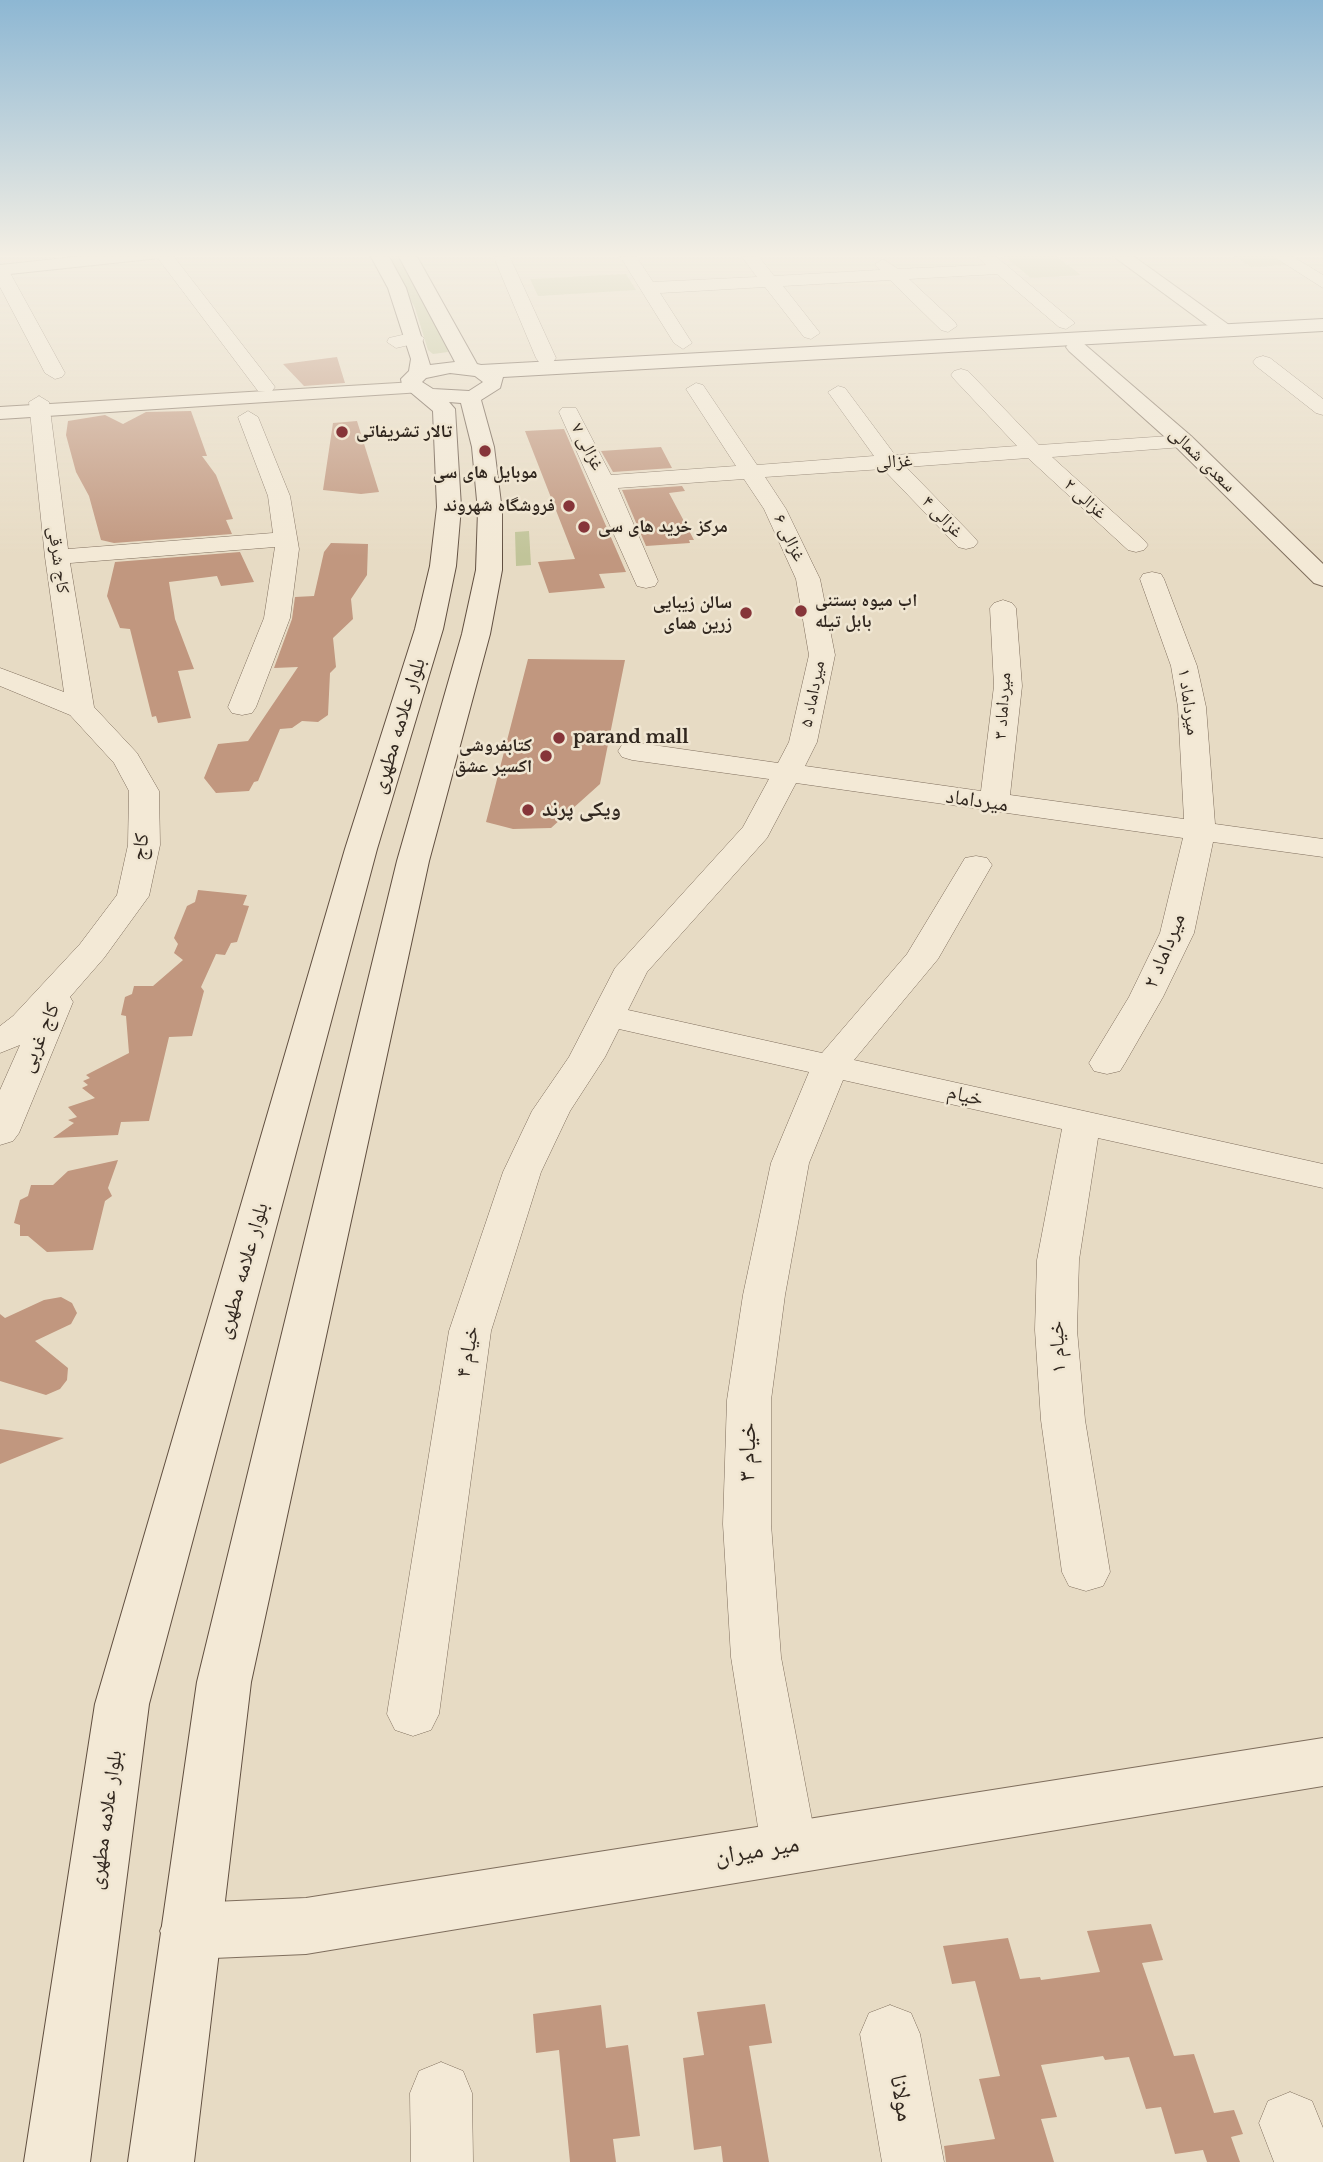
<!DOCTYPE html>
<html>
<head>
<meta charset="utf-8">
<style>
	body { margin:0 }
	canvas { display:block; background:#e7dbc4 }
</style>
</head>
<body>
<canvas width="1323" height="2162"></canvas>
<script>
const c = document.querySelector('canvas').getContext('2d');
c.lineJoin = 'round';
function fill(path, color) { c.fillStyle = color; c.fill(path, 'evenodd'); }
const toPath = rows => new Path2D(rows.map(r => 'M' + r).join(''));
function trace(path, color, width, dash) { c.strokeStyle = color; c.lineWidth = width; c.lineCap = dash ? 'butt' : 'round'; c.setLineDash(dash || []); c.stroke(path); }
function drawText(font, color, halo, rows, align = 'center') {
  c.font = font + ' "Libre Baskerville","Noto Naskh Arabic",serif'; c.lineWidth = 5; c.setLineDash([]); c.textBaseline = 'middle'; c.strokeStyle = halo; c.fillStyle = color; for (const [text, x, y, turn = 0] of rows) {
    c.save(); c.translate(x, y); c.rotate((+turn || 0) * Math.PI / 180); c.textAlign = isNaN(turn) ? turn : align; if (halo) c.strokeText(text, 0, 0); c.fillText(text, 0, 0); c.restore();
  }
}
fill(toPath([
	[387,253,399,253,444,336,448,352,433,354,428,350,415,308],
	[1052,253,1081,275,1031,278,1003,255],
	[1229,253,1271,253,1290,265,1251,267],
	[626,274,636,290,538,296,530,279],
	[529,531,531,565,516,566,515,532]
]), '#c1c499');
fill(toPath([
	[337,357,345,383,304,386,283,364],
	[191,411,207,456,202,456,216,475,233,519,226,520,232,534,114,543,101,540,89,496,76,472,66,435,68,421,105,415,123,424,146,412],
	[357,421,379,492,361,494,323,490,333,423],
	[564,429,626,572,599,574,605,588,549,593,538,562,575,559,525,431],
	[661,447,672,468,613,472,601,451],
	[682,486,685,491,669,493,694,540,689,540,690,543,646,546,622,490],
	[331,543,368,544,367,575,351,599,353,619,333,638,336,667,330,673,328,715,318,722,302,721,292,728,280,729,258,781,254,782,249,791,216,793,204,778,218,744,248,741,298,667,274,668,292,619,295,597,314,596,324,552],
	[240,552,254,582,221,586,217,576,169,582,175,619,194,669,178,671,191,718,158,723,156,716,152,717,130,629,120,628,107,596,115,562],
	[528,659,625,660,600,784,551,828,513,829,486,822],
	[198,890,247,895,243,905,249,906,237,942,231,943,225,955,216,954,201,987,204,991,192,1036,169,1037,149,1121,121,1122,118,1135,53,1138,74,1123,68,1120,77,1117,68,1107,95,1098,82,1088,88,1085,83,1081,90,1078,86,1075,129,1053,126,1016,121,1015,125,997,132,994,134,986,153,986,183,960,174,953,178,944,174,938,187,906,195,902],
	[118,1160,108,1188,112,1196,105,1201,93,1250,47,1252,28,1236,20,1236,20,1225,14,1223,20,1200,28,1196,31,1185,53,1185,68,1171],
	[61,1297,72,1303,77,1313,71,1324,35,1341,68,1368,67,1380,60,1389,46,1395,0,1381,0,1314,5,1318,44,1300],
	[0,1429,64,1438,0,1464],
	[1151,1924,1163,1960,1142,1963,1174,2056,1194,2054,1214,2113,1234,2110,1243,2134,1231,2137,1240,2162,1207,2162,1203,2150,1175,2154,1161,2107,1146,2109,1129,2057,1105,2060,1103,2056,1041,2065,1057,2117,1041,2119,1054,2162,946,2162,944,2146,995,2139,979,2079,1000,2076,975,1981,952,1984,943,1946,1008,1938,1020,1979,1040,1977,1041,1980,1100,1972,1087,1931],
	[765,2004,772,2043,749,2046,769,2162,723,2162,721,2146,694,2150,683,2058,704,2055,697,2012],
	[601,2005,606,2048,628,2045,640,2136,613,2139,616,2162,570,2162,559,2050,536,2053,533,2014]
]), '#c1977f');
const minor = toPath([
	[154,253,171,253,272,383,275,387,272,391,258,391,154,253],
	[492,253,508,253,556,358,553,362,539,362,536,358,492,253],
	[618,253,634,253,653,282,757,277,739,253,756,253,774,276,880,270,875,264,883,259,898,269,986,265,974,253,992,253,1075,323,1066,329,1059,327,997,274,909,279,955,322,957,326,948,332,941,330,890,280,783,286,820,333,811,339,804,337,765,287,660,293,692,343,683,349,674,343,618,253],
	[1268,253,1287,253,1323,275,1323,288,1268,253],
	[0,266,9,271,65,373,62,377,55,379,45,373,0,287,0,266],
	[415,332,424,338,422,342,396,348,387,342,389,338,415,332],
	[1263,356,1270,358,1323,399,1323,415,1316,413,1256,366,1253,362,1256,358,1263,356],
	[961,369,968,371,1039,445,1183,435,1194,441,1183,447,1052,457,1144,540,1148,545,1144,550,1136,552,1128,550,1028,458,906,467,974,537,978,542,974,547,966,549,958,547,883,469,765,477,786,509,820,579,835,655,817,742,805,766,981,791,994,686,990,608,994,603,1003,600,1012,603,1016,608,1022,686,1010,795,1184,819,1178,707,1171,666,1140,579,1143,574,1152,572,1161,574,1164,579,1197,666,1206,707,1215,824,1323,839,1323,857,1213,842,1194,933,1163,997,1125,1063,1120,1071,1107,1074,1094,1071,1089,1063,1129,997,1160,933,1183,838,796,783,767,838,647,972,628,1010,822,1053,907,954,965,858,976,856,987,858,992,865,938,959,854,1060,1323,1164,1323,1188,1098,1138,1079,1260,1077,1330,1085,1420,1110,1572,1103,1586,1086,1591,1069,1586,1062,1572,1041,1420,1035,1330,1037,1260,1062,1129,843,1080,809,1163,785,1295,771,1400,771,1524,781,1657,817,1846,809,1864,789,1871,769,1864,761,1846,731,1657,723,1524,727,1400,743,1295,771,1163,809,1072,619,1029,605,1057,570,1111,541,1172,491,1331,439,1714,431,1730,413,1736,395,1730,387,1714,449,1331,503,1172,532,1111,569,1057,615,968,743,827,769,779,632,760,622,757,618,751,622,745,632,742,778,763,789,742,809,655,796,579,764,509,744,479,618,488,658,581,655,586,646,588,637,586,559,412,562,408,576,408,611,475,736,466,686,389,696,383,703,385,757,465,874,456,828,392,838,386,845,388,895,455,1017,446,954,379,951,375,954,371,961,369],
	[39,396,49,402,68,549,273,533,268,496,238,417,248,411,258,417,290,496,299,549,290,618,256,707,252,713,242,715,232,713,228,707,264,618,275,547,70,563,94,707,137,753,159,791,160,845,149,896,104,958,70,997,73,1002,19,1133,13,1141,0,1145,0,1090,20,1045,0,1053,0,1026,13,1016,80,944,117,895,128,845,129,791,114,763,70,715,0,686,0,668,64,692,45,557,29,402,39,396],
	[890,2005,911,2013,920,2034,944,2162,882,2162,860,2034,869,2013,890,2005],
	[441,2062,463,2071,472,2093,473,2162,411,2162,410,2093,419,2071,441,2062],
	[1290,2092,1312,2101,1323,2128,1323,2162,1274,2162,1259,2123,1268,2101,1290,2092]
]);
const tertiary = toPath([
	[111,253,169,253,160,258,0,275,0,265,111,253],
	[1109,253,1129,253,1236,330,1233,334,1219,334,1109,253],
	[1076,341,1083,343,1191,436,1323,564,1323,586,1314,583,1175,446,1069,351,1066,347,1069,343,1076,341],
	[415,382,422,384,425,388,422,392,0,419,0,407,415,382],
	[1323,1738,1323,1786,306,1954,190,1959,169,1951,160,1931,169,1911,190,1903,306,1898,1323,1738]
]);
const secondary = toPath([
	[369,253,387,253,406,288,430,365,455,362,397,253,415,253,477,364,481,365,1323,319,1323,331,503,377,500,388,481,400,494,447,502,511,502,570,490,634,429,861,251,1682,194,2162,128,2162,197,1682,397,861,462,634,476,570,478,511,472,447,461,403,449,402,455,409,461,507,456,566,443,629,377,849,149,1704,90,2162,24,2162,95,1704,345,849,415,629,430,566,437,507,433,411,402,385,401,379,409,371,411,359,388,288,369,253],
	[450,373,475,376,483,382,469,391,433,389,422,382,426,378,450,373]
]);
trace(minor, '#7f6e5d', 1);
trace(tertiary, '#7f6e5d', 2);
trace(secondary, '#614f40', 2);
fill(minor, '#f3e9d6');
fill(tertiary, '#f3e9d6');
fill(secondary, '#f3e9d6');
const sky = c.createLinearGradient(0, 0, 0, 556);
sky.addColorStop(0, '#8db7d3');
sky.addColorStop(0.46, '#f4efe4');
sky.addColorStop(1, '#f4efe400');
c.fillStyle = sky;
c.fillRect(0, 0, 1323, 556);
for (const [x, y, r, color] of [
	[342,432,7,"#863539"],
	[485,451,7,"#863539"],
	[569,506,7,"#863539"],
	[584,527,7,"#863539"],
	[801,611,7,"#863539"],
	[746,613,7,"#863539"],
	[559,738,7,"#863539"],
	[546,756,7,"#863539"],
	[528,810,7,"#863539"]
]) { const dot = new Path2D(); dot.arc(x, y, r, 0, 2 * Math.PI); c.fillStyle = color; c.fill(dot); trace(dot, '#f0e6d2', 2.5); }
drawText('bold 18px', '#31271f', '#f0e6d2', [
	["تالار تشریفاتی",356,432],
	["موبایل های سی",485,473,"center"],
	["فروشگاه شهروند",555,506,"right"],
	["مرکز خرید های سی",598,527],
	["اب میوه بستنی",815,601],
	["بابل تیله",815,622],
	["سالن زیبایی",732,603,"right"],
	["زرین همای",732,624,"right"],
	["parand mall",573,738],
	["کتابفروشی",532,746,"right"],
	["اکسیر عشق",532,767,"right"]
], 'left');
drawText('18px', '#31271f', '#f0e6d2', [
	["غزالی ۷",587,447,63],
	["سعدی شمالی",1202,460,44],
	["غزالی",894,462,-4],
	["غزالی ۲",1085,499,42],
	["غزالی ۴",942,517,46],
	["غزالی ۶",789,538,64],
	["کاج شرقی",58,560,82],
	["میرداماد ۵",813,694,-79],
	["میرداماد ۱",1188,702,82],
	["میرداماد ۳",1003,706,-86]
]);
drawText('21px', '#31271f', '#f0e6d2', [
	["بلوار علامه مطهری",399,726,-73],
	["میرداماد",977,801,8],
	["کاج",141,847,-83],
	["میرداماد ۲",1165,951,-68],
	["کاج غربی",40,1038,-67],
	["خیام",965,1096,13],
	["بلوار علامه مطهری",243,1271,-74],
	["خیام ۱",1058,1347,-93],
	["خیام ۴",468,1352,-80],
	["بلوار علامه مطهری",106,1820,-82]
]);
drawText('bold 21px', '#31271f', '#f0e6d2', [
	["ویکی پرند",542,810]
], 'left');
drawText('24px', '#31271f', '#f0e6d2', [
	["خیام ۳",748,1452,-89],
	["میر میران",757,1851,-9],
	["مولانا",901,2098,80]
]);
</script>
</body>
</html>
